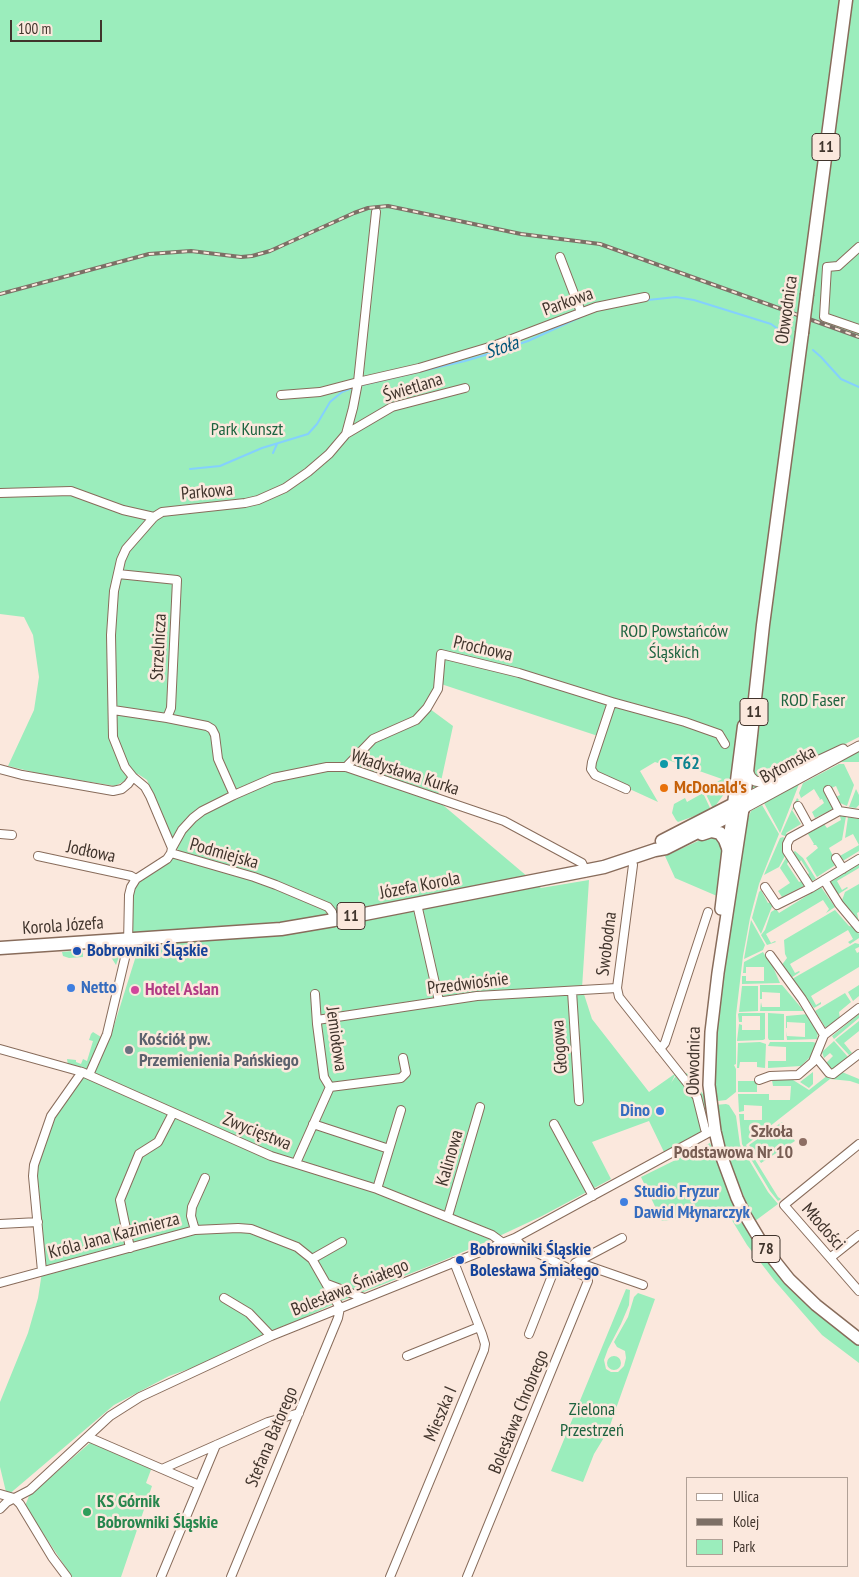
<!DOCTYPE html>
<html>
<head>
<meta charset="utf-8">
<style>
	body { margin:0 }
	#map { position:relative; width:859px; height:1577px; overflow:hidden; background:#fbe8dd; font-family:"PT Sans Narrow",sans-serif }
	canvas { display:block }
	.legend { position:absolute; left:686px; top:1477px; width:162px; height:90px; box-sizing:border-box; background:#fbe8dd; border:1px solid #b0a096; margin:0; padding:6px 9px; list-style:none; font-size:15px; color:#40342c }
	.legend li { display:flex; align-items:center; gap:10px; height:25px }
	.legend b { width:25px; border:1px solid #b0a096 }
	.scale { position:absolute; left:10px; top:20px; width:92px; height:22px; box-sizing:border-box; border:2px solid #40342c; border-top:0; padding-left:6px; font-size:15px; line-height:18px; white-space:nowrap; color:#40342c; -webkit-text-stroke:4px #fbe8dd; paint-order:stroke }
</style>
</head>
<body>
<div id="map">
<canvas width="859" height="1577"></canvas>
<ul class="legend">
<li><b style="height:6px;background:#fff"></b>Ulica</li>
<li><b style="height:6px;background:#7d6f66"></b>Kolej</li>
<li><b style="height:14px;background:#9bedbc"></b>Park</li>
</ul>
<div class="scale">100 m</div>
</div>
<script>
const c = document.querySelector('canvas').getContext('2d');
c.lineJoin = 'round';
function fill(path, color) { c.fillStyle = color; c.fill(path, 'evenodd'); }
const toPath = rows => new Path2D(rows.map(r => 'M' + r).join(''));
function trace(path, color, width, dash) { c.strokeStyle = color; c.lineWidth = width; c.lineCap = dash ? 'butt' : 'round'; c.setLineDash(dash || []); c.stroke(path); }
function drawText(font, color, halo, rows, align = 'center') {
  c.font = font + ' "PT Sans Narrow",sans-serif'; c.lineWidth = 5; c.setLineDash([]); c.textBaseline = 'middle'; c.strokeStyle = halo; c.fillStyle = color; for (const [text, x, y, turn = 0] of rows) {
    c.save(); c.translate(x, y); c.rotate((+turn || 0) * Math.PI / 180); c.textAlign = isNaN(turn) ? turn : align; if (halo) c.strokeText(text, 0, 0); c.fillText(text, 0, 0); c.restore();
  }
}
fill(toPath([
	[0,0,859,0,859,737,746,794,729,782,727,790,713,809,703,788,708,784,711,785,707,792,708,795,714,792,712,790,712,785,722,779,668,760,661,764,655,762,640,771,658,802,599,775,593,768,601,737,438,683,430,709,453,726,437,800,541,888,589,880,582,988,592,1019,649,1092,676,1073,671,1083,677,1074,679,1077,687,1073,715,1110,715,1105,726,1104,729,1105,736,1116,740,1145,768,1192,778,1204,755,1221,724,1152,719,1130,675,1155,671,1148,664,1152,649,1121,592,1142,611,1179,542,1216,495,1238,442,1261,336,1303,203,1364,169,1376,114,1405,7,1496,0,1467,0,1402,28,1333,38,1298,42,1272,36,1165,44,1134,78,1074,68,1065,67,1059,76,1060,76,1062,81,1064,83,1059,87,1061,93,1041,89,1040,91,1034,93,1032,101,1037,99,1047,113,1029,140,943,130,928,132,886,147,874,180,854,166,826,147,780,138,774,115,786,41,774,8,766,34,710,39,677,33,635,24,617,0,614],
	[859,751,859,762,839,762,764,801],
	[839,764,844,764,854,785,847,806,840,803,836,797,840,795,836,786,827,790,835,808,815,818,812,812,824,803,822,799,819,800,820,799,814,789,801,798,799,793,803,783],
	[799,784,780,833,764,803],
	[856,789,859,795,859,805,856,808,849,807],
	[703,793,711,810,678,822,676,820,672,813,674,804,685,798,687,802],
	[797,798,799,800,798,801,800,804,792,810,801,824,786,833,788,837,782,835,781,834],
	[762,805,779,834,759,884,750,918,743,956,736,1015,736,1064,734,1065,736,1069,736,1092,726,1100,718,1101,715,1100,713,1081,720,1000,747,821,751,811],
	[840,816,846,816,842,840,829,848,837,864,817,877,806,858,818,848,816,845,813,845,814,844,808,834,808,831,824,824,827,828,841,820],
	[848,817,859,819,859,851,841,862,838,857,859,845,853,834,845,838],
	[707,837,712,837,718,840,722,850,717,896,675,878,665,856],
	[783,837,787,840,786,854,779,867,764,875,780,838],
	[795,851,803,858,816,879,812,881,806,877,809,873,801,860,799,864,792,853],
	[787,856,789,860,787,864,799,882,802,881,808,884,782,897,778,891,790,883,780,868],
	[859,861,859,868,837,881,842,890,847,887,848,888,837,895,830,885,830,881],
	[859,884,859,912,857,913,859,923,841,903,845,892],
	[821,887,835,907,826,913,829,909,823,900,766,934,771,943,775,941,776,942,767,945,761,935,765,930,771,912,776,909,779,913],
	[761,890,768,903,772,902,773,904,761,934,752,918,759,892],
	[835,910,849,926,854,927,859,934,859,938,850,944,848,942,853,939,848,930,790,964,795,973,799,971,800,972,791,978,781,966,787,958,785,954,784,940],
	[751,920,765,945,763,950,744,959],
	[855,943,859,944,859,947,855,949,857,953,859,952,859,967,811,996,816,1005,821,1002,821,1004,814,1008,792,979],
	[115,946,120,948,121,951,116,965,109,954,86,957,86,950,99,947],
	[72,951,72,953,83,951,83,957,69,958,63,956,62,952],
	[763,952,773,967,780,983,742,984,742,976,746,976,746,981,764,981,764,967,746,967,746,973,743,973,744,962],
	[760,985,782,985,804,1011,760,1011,761,1002,762,1007,780,1007,780,993,762,992,762,999,760,999],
	[859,985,859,996,853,1001,848,992],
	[742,986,758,986,758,1011,739,1012],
	[845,993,851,1002,839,1012,840,1019,829,1027,825,1027,815,1011],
	[739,1013,765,1013,765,1039,763,1040,737,1041,739,1024,742,1025,742,1030,760,1030,760,1016,742,1016,742,1022,739,1022,738,1014],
	[768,1013,784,1014,784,1040,769,1040,768,1038],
	[809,1014,818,1032,817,1039,787,1040,786,1031,787,1036,805,1037,805,1023,787,1022,787,1028,786,1028,786,1016],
	[859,1014,859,1018,834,1039,832,1036],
	[859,1021,859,1031,844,1043,852,1053,849,1055,835,1040],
	[834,1041,848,1057,834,1068,830,1069,826,1063,833,1056,830,1053,824,1058,822,1052],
	[760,1042,766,1044,765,1068,757,1067,757,1062,740,1062,739,1068,737,1068,738,1043],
	[770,1042,813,1042,816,1043,814,1053,801,1066,768,1068,768,1061,786,1061,786,1047,768,1046],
	[813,1072,813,1084,809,1088,800,1082],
	[842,1072,859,1079,859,1084,850,1081,830,1079,746,1145,778,1197,781,1199,778,1201,770,1191,742,1144,739,1114,744,1114,744,1120,762,1120,762,1106,744,1105,744,1111,739,1112,738,1094,769,1094,769,1100,790,1100,791,1086,773,1086,772,1080,793,1080,809,1090,828,1075,834,1075],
	[738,1081,757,1081,757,1092,738,1092],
	[782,1122,795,1141,761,1163,749,1145],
	[710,1143,733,1198,755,1242,859,1343,859,1363,822,1335,774,1280,747,1245,730,1217,732,1211,662,1221,641,1177],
	[626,1289,630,1290,629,1305,621,1324,608,1349,604,1360,606,1369,611,1372,618,1372,624,1366,626,1358,625,1351,617,1347,614,1342,628,1317,634,1297,638,1293,655,1299,608,1431,594,1454,583,1482,551,1471],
	'607 1363a7 7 0 1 1 14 0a7 7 0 1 1-14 0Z',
	[91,1442,152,1467,146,1483,152,1486,121,1577,72,1577,25,1506,29,1496]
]), '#9bedbc');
trace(toPath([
	[648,300,676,297,694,300,771,324,790,338],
	[813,350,821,357,841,379,859,387],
	[362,385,465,361,498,351,528,341,585,315],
	[273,453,277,444],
	[190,469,220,466,262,448,308,434,317,424,330,402,342,392,352,388]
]), '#84d0fd', 2);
const minor = toPath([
	[859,247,838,266,827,267,824,317,859,329],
	[560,257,581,312],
	[281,395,320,392,358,382,419,368,496,345,596,307,645,297],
	[346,434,392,407,465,388],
	[0,493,71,491,123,510,154,517],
	[612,702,592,762,591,769,595,775,626,789],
	[113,710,167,718,171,708,177,580,118,574],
	[167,718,207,726,212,729,215,735,218,759,234,795],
	[346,767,373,739,416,720,427,708,438,689,441,654,519,673,612,702,685,722,719,734,725,744],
	[0,769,22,775,113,791,122,789,128,784,133,777],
	[828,790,839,811],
	[798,806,809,826],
	[0,834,12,835],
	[172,848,182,830,193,818,202,811,234,795,273,778,327,767,346,767,504,821,582,863,586,872],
	[171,853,172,848,150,796,145,787,133,777,125,767,113,737,111,635,114,591,121,560,126,549,154,517,162,512,245,503,258,500,285,488,308,472,329,454,346,434,353,408,358,382,376,212],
	[171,853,254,877,276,885,328,907,332,912,334,920],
	[38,856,131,876,136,879],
	[836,858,843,869],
	[631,859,633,865,617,988,619,997,692,1089,697,1097,705,1129,708,1133],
	[824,880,839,904,859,928],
	[765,887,777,905,811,888,859,859],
	[811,888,787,851,787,844,790,838,839,811,859,814],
	[417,904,439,1001],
	[770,955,802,999,824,1035],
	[572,991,579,1101],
	[315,994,317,1024,324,1077,330,1087],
	[317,1020,477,996,617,988],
	[0,1049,82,1072,271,1156,377,1189,492,1235,503,1243],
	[660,1049,665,1043,708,912],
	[816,1057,829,1073,833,1074,859,1054],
	[89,1075,107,1034,125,958,128,944,129,895,131,887,136,879,167,859,171,853],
	[759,1080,770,1076,798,1075,813,1062,824,1035,859,1008],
	[313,1124,389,1149],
	[554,1124,593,1196],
	[859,1144,784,1205,859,1291],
	[296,1163,330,1087,401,1078,406,1073,403,1058],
	[377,1189,401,1110],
	[448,1216,480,1107],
	[0,1224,38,1222],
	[195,1230,191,1216,192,1207,205,1178],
	[130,1248,120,1200,139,1154,158,1142,173,1113],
	[830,1258,859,1235],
	[312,1259,342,1242],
	[577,1262,643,1285],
	[575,1263,622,1238],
	[42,1271,33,1176,34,1165,51,1116,82,1072],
	[0,1283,195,1230,238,1228,251,1229,297,1247,312,1259,340,1308],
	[327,1284,364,1298],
	[224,1298,249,1313,271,1336],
	[529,1334,557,1263],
	[407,1356,479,1327],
	[88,1437,162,1469,268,1422,299,1413],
	[162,1469,199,1485],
	[0,1494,14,1498,20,1504,52,1557,67,1577],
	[0,1509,7,1502,30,1490,110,1416,140,1397,271,1336,515,1238,708,1133,715,1131],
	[161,1577,216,1445],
	[231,1577,338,1318,340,1308],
	[390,1577,484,1350,485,1344,482,1334,454,1262],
	[467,1577,588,1281,586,1277,521,1245,515,1238]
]);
const tertiary = toPath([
	[747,769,751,777,755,781,772,784],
	[744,799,811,764,843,749],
	[743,809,859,746]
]);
const primary = toPath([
	[743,809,718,973,711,1032,709,1085,715,1131,720,1152,737,1198,745,1215,766,1250,789,1279,816,1305,859,1339],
	[721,909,733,808]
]);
const trunk = toPath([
	[807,294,846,0],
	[702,834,711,831,720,833,725,840,728,848],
	[662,841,734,804,744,726],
	[0,948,281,929,334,920,604,867,655,850,666,848,743,809,763,625,802,333]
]);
trace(minor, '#886c5b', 10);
trace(tertiary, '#886c5b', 11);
trace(primary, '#886c5b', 14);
trace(trunk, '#886c5b', 15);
trace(minor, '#fff', 8);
trace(tertiary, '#fff', 9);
trace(primary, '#fff', 11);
trace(trunk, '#fff', 12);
const rail = toPath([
	[0,294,149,254,191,251,241,257,252,256,270,251,354,213,368,208,388,206,521,234,600,244,859,337]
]);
trace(rail, '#7d6f66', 4);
trace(rail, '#fbe8dd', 2, [5.5]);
const trunkBridge = toPath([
	[802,333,807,294]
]);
trace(trunkBridge, '#886c5b', 15, []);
trace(trunkBridge, '#fff', 12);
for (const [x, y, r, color] of [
	[664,764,5,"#0f9aa8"],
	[664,788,5,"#e8710a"],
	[77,951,5,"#1a4fb4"],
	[71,988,5,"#3f7fe0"],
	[135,990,5,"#d1479c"],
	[129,1050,5,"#6b7280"],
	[660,1111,5,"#3f7fe0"],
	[803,1142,5,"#8d6e63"],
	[624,1202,5,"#3f7fe0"],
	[460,1260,5,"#1a4fb4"],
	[87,1512,5,"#2e9e5b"]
]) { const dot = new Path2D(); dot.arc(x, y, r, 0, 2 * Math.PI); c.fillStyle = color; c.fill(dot); trace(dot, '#fbe8dd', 2); }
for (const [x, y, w] of [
	[826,147,28],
	[754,712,28],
	[351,916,28],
	[766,1249,28]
]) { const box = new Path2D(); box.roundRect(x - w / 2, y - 13.5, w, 27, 4); c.fillStyle = '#fbe8dd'; c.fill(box); trace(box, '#40342c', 1); }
drawText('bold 16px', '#40342c', null, [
	["11",826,147],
	["11",754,712],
	["11",351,916],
	["78",766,1249]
]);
drawText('18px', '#40342c', '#fbe8dd', [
	["Parkowa",568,302,-20],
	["Obwodnica",787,310,-82],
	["Świetlana",413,388,-17],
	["Parkowa",207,492,-5],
	["Strzelnicza",159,647,-87],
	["Prochowa",483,649,13],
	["Bytomska",788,765,-28],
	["Władysława Kurka",405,773,18],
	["Jodłowa",91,852,12],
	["Podmiejska",224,854,16],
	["Józefa Korola",420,886,-11],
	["Korola Józefa",63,926,-4],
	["Swobodna",607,944,-83],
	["Przedwiośnie",468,984,-7],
	["Jemiołowa",336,1039,82],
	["Głogowa",560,1047,-94],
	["Obwodnica",694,1061,-89],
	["Zwycięstwa",257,1132,22],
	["Kalinowa",450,1158,-74],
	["Młodości",823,1227,49],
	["Króla Jana Kazimierza",114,1236,-15],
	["Bolesława Śmiałego",350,1288,-22],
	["Bolesława Chrobrego",519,1412,-68],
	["Mieszka I",441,1414,-67],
	["Stefana Batorego",272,1437,-67]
]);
drawText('18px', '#1e6440', '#fbe8dd', [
	["Park Kunszt",247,430],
	["ROD Powstańców",674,632],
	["Śląskich",674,653],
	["ROD Faser",813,701],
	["Zielona",592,1410],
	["Przestrzeń",592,1431]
]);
drawText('bold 18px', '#0d838f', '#fbe8dd', [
	["T62",674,764]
], 'left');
drawText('bold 18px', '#c56008', '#fbe8dd', [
	["McDonald's",674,788]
], 'left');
drawText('bold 18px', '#164399', '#fbe8dd', [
	["Bobrowniki Śląskie",87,951],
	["Bobrowniki Śląskie",470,1250],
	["Bolesława Śmiałego",470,1271]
], 'left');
drawText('bold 18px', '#366cbe', '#fbe8dd', [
	["Netto",81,988],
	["Dino",650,1111,"right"],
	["Studio Fryzur",634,1192],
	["Dawid Młynarczyk",634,1213]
], 'left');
drawText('bold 18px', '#b23c85', '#fbe8dd', [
	["Hotel Aslan",145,990]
], 'left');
drawText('bold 18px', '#5b616d', '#fbe8dd', [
	["Kościół pw.",139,1040],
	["Przemienienia Pańskiego",139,1061]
], 'left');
drawText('bold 18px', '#785e54', '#fbe8dd', [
	["Szkoła",793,1132],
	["Podstawowa Nr 10",793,1153]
], 'right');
drawText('bold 18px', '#27864d', '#fbe8dd', [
	["KS Górnik",97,1502],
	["Bobrowniki Śląskie",97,1523]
], 'left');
drawText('italic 19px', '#005579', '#fbe8dd', [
	["Stoła",502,348,-19]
]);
</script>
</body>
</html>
